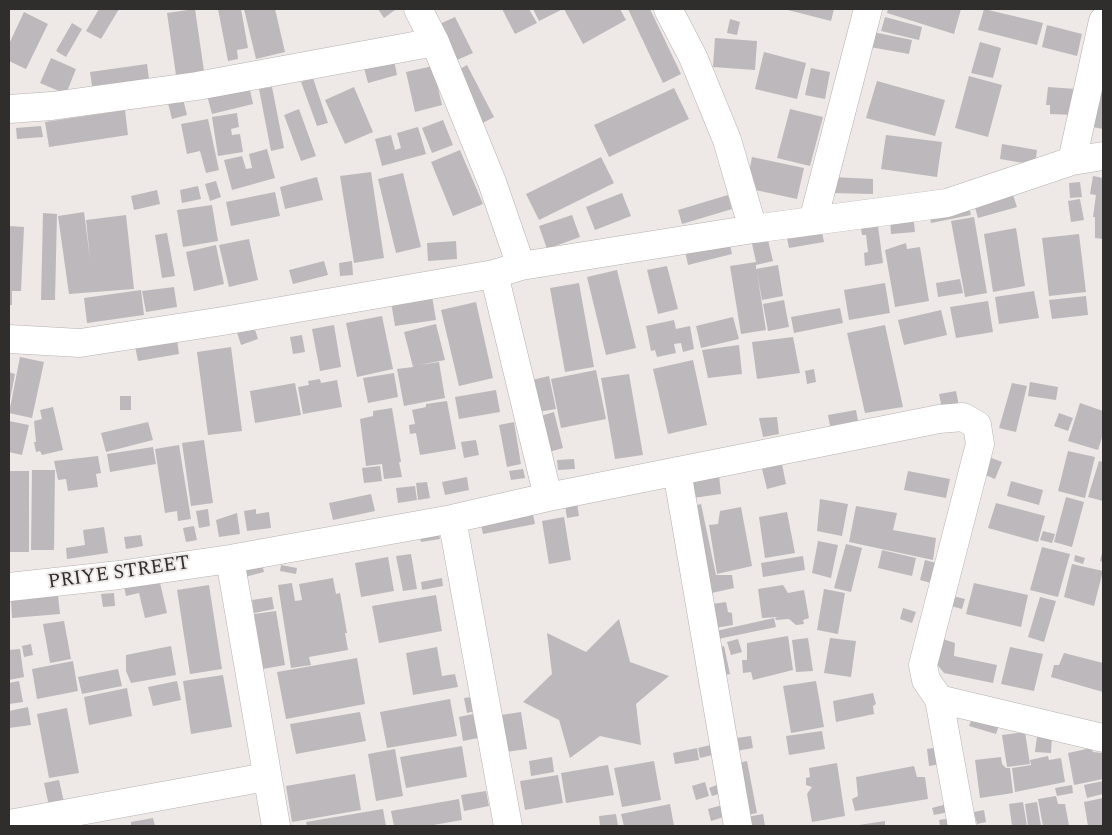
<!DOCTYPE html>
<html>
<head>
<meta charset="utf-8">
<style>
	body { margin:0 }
	#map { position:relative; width:1112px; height:835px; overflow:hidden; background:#eee9e7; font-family:Spectral,serif }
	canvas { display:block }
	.frame { position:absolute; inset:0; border:10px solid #302e2d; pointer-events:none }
</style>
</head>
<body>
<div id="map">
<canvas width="1112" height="835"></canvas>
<div class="frame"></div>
</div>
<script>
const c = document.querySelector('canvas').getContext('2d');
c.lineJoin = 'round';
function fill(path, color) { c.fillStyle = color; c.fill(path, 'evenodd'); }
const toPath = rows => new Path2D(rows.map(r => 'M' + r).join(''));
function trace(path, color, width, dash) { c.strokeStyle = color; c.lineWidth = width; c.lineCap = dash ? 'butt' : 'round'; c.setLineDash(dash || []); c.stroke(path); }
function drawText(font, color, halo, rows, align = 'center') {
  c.font = font + ' Spectral,serif'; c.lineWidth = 4; c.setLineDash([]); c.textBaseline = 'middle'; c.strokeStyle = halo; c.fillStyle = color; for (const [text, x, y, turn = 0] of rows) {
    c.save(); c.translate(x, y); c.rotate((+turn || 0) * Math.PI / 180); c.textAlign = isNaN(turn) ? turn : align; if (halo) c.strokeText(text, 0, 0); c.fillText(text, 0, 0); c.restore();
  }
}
fill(toPath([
	[99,9,119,9,101,39,86,31],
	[195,9,204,71,176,75,167,13],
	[218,9,241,9,248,48,237,50,238,59,228,61],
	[244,9,275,9,285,52,256,59],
	[378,9,394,9,395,10,384,18],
	[502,9,529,9,537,23,515,34],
	[533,9,563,9,539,21],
	[564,9,620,9,626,20,583,44],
	[628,9,650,9,681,74,663,83],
	[784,9,834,9,831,21],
	[888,9,961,9,954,34,887,13],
	[984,9,1043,23,1037,45,978,30],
	[24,12,48,24,26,69,9,61,9,44],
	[455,17,473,53,450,63,433,27],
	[885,17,922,27,919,40,881,31],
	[730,19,740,22,737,35,727,33],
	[72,23,82,29,66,57,56,51],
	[1047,25,1082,34,1077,56,1042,47],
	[873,32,912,40,909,54,870,47],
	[715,38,757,41,755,70,713,67],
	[980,42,1001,48,993,78,971,73],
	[764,52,806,63,797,99,755,89],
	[51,58,76,69,66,94,40,83],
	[394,60,397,75,368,83,364,68],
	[147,64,149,79,92,86,90,72],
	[467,65,494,117,479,125,451,74],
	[433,66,442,105,415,112,406,72],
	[811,68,830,72,825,99,805,95],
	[969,76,1002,85,988,137,955,128],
	[313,78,328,123,317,126,301,82],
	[877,81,945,100,935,136,866,118],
	[1099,83,1103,84,1103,129,1093,127],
	[249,85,253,104,212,114,207,95],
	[272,87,284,148,271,151,259,89],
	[354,87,373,132,345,144,325,100],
	[1048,87,1076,89,1074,115,1050,114,1050,105,1046,105],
	[674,88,689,119,609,157,594,125],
	[183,99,187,115,172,119,168,103],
	[299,109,316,156,301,161,284,115],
	[790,109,823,117,810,166,777,158],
	[125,110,128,135,49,147,45,122],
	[237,113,239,127,231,129,232,135,240,134,243,152,218,156,212,117],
	[208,119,219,170,206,173,200,151,187,154,181,124],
	[443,120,453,145,432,153,422,128],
	[41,126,43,137,17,139,16,128],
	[418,127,426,154,382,166,375,139,391,135,395,150,401,148,397,133],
	[886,135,942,142,937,177,881,169],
	[1002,144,1037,150,1035,165,1000,159],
	[267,149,275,178,232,190,224,160,242,156,246,169,252,168,249,154],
	[460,150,483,204,453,216,431,162],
	[601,157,614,183,539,220,526,194],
	[752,157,804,168,797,199,746,188],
	[371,172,384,258,354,263,340,176],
	[403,173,421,247,396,253,378,179],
	[1093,176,1103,178,1103,239,1095,238,1095,217,1093,217,1096,195,1090,194],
	[317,177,323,200,285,209,280,187],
	[831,177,873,179,873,194,831,193],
	[216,181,221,197,210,201,205,184],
	[1080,182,1082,197,1070,198,1069,183],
	[198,186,201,199,182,203,180,190],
	[157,190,160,204,134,210,131,196],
	[275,192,280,216,231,226,226,202],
	[1012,192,1017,207,978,218,974,204],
	[622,193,631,216,595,230,586,207],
	[728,195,732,209,682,224,678,210],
	[1080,199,1084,220,1071,222,1068,201],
	[968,204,971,215,931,223,929,213],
	[212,205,218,241,183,247,177,210],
	[84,212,90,259,86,220,126,215,134,289,69,294,58,216],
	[43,213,57,214,55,300,41,300],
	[913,214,915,232,891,234,890,216],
	[572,215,580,237,547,249,539,226],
	[974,217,987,293,965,297,951,221],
	[877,219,883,263,865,266,864,253,868,252,866,235,862,235,860,222],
	[9,226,24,227,21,291,12,291,12,305,9,305],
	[821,227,824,242,789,248,786,233],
	[1016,228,1025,286,993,292,984,234],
	[167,233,175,276,162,278,155,235],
	[1079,234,1086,292,1049,296,1042,238],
	[767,236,773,261,756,265,756,269,778,265,783,296,762,300,757,272,766,330,741,334,730,266,756,262,751,239],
	[249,239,258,280,229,287,219,245],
	[729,240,732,254,688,265,685,251],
	[456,241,457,259,428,261,427,243],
	[906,243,907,249,920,247,929,301,895,307,885,250],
	[216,245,224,284,194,291,186,252],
	[324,261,328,275,293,284,289,270],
	[352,261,353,275,340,276,339,263],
	[667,266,678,309,658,314,647,270],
	[617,270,636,348,606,355,587,277],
	[960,279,963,293,938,297,936,283],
	[579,283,594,367,565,372,550,288],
	[885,283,890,313,849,320,844,290],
	[174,287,177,307,146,312,142,291],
	[141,290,144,315,87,323,84,298],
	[1034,291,1039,318,999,324,995,297],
	[432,296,436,320,395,326,391,302],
	[1086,296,1088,315,1052,319,1049,300],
	[784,300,789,327,768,331,763,304],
	[988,301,993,332,956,338,950,307],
	[476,302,493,378,459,386,441,310],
	[840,308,843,323,794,333,791,317],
	[941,310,947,335,904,345,898,320],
	[382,316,393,369,357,377,346,323],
	[733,317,739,339,701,348,696,326],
	[252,320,258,339,241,345,235,326],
	[674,320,676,329,690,326,694,349,683,352,681,343,674,344,676,353,657,357,655,350,651,351,646,326],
	[436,324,445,360,419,365,439,362,445,398,404,406,397,369,413,367,404,332],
	[334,325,341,367,320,371,312,329],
	[885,325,903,407,865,413,847,333],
	[302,335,305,352,293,354,290,337],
	[793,337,800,373,757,379,752,342],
	[177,340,179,354,138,361,135,346],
	[739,345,742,374,708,378,702,350],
	[231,347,242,431,208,435,197,352],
	[20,357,44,362,32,418,9,413],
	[693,360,707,425,668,434,653,369],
	[814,369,816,382,807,384,805,371],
	[596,370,606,419,561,428,551,379],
	[9,372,15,374,10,400,9,400],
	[394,373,398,397,368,403,363,378],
	[629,374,643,455,615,459,601,378],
	[549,376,556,409,538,412,532,380],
	[320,379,321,383,337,380,342,407,303,414,298,387,309,385,308,381],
	[1030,382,1058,387,1056,400,1028,396],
	[295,383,301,415,255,423,250,391],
	[1012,383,1027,386,1016,432,999,428],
	[496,390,500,412,459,419,455,397],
	[956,391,959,406,942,409,939,394],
	[120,396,131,396,131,410,120,410],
	[447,401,456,449,420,455,416,433,410,434,409,425,415,424,412,410,426,407,426,404],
	[1080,403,1103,411,1103,434,1098,450,1068,441],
	[53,407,63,450,42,455,40,451,36,452,34,442,36,442,34,421,42,419,40,410],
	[392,408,401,462,399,462,402,477,384,479,382,464,366,466,360,419,373,416,373,411],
	[856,410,858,421,830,426,828,415],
	[554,412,563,448,546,453,537,417],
	[1059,413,1073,418,1068,431,1054,426],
	[777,417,779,434,763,437,759,418],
	[9,421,29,425,22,455,9,452],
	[148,422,153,440,106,452,101,433],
	[514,422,521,464,507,467,499,425],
	[204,440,213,503,191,506,182,443],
	[476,440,479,455,464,458,461,442],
	[179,445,191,519,178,521,177,511,165,513,155,449],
	[153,447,156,464,110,472,107,454],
	[1068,451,1095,457,1085,498,1058,491],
	[98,456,101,473,96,474,98,487,68,491,66,479,58,480,54,461],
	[989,457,1002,462,995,479,983,474],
	[574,459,575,469,558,470,557,460],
	[1099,461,1103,462,1103,501,1088,497],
	[782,464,786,484,767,489,762,469],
	[380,466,382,481,364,483,362,468],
	[523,469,525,478,511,480,509,471],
	[32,470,55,470,54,550,31,550],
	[9,471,29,471,29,552,9,552],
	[908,471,950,479,946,498,904,490],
	[719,475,721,494,693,498,690,479],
	[467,477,469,490,445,495,442,482],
	[1011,481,1043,490,1039,505,1007,496],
	[427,482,430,498,418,500,416,483],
	[415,486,417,500,398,503,396,488],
	[371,494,375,511,333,520,329,503],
	[1066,497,1084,502,1072,547,1054,542],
	[820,499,848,504,842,536,817,531],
	[577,503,579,516,567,518,565,505],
	[996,503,1045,516,1038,542,988,528],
	[701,504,716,575,732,575,734,588,707,594,690,507],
	[856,506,897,513,893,530,936,538,933,560,849,542],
	[741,507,752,566,717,574,709,525,718,524,720,511],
	[208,509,210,526,199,528,196,511],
	[256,509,256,514,269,512,271,528,247,531,244,511],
	[532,510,535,524,483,534,480,520],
	[787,512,795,553,765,558,759,517],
	[237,513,240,534,219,537,216,520],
	[564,517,571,560,549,564,542,521],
	[194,526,197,540,186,542,183,528],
	[104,527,108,553,67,559,66,548,85,545,83,530],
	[438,527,440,539,421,542,418,530],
	[1043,531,1055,534,1052,543,1040,540],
	[141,535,143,546,126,549,124,537],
	[818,541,838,545,831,578,812,573],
	[846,544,862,548,851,592,834,588],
	[1042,547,1070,554,1058,597,1030,590],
	[1103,549,1103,562,1100,561],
	[882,550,916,558,912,576,878,568],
	[411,554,417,589,403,591,396,556],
	[1075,555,1085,558,1083,564,1074,561],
	[803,556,805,570,763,577,761,563],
	[260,557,264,572,245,577,242,570],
	[388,557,394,591,361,597,355,563],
	[925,560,936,563,931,583,920,580],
	[1072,564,1103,571,1094,606,1064,597],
	[281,565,297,568,296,574,280,571],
	[158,574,167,613,145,618,139,593,126,596,123,582],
	[333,578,336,594,340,593,347,633,345,633,348,650,309,657,311,665,291,668,278,585,292,583,295,601,302,600,299,584],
	[442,578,443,586,422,590,421,582],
	[974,583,1028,595,1021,627,966,614],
	[209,585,222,669,190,674,177,590],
	[783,585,788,593,804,590,809,618,803,620,804,624,796,625,789,619,776,620,775,618,778,617,762,618,758,589],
	[824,589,845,593,838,634,817,630],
	[114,593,115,606,103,607,101,594],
	[436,595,442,631,379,643,372,606],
	[58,596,60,614,12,618,11,601],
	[953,596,965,599,962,609,951,606],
	[272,597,274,609,254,613,252,600],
	[1040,597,1056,601,1044,642,1028,637],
	[726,602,728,612,732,613,733,625,715,628,712,604],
	[903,608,916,612,912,623,900,619],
	[276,611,285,665,263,669,254,614],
	[774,618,776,627,718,639,716,631],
	[619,619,630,662,669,676,636,704,641,745,600,736,570,758,559,720,523,702,552,674,547,633,586,652],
	[64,621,71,659,50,663,43,624],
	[788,636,793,670,753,680,751,672,743,673,742,660,747,660,747,643],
	[808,638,813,671,796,672,792,640],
	[830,638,856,641,851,677,824,673],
	[738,639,742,652,731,655,727,642],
	[943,639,955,643,954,656,997,665,993,683,944,673,936,663],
	[31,644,33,655,24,657,22,646],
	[171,646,176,675,131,683,126,671,126,655],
	[724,646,730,674,720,676,714,648],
	[437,647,442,676,455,674,458,687,413,695,406,653],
	[1010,647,1043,654,1034,691,1001,684],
	[20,649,24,677,9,680,9,650],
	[1064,653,1103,663,1103,692,1051,677,1054,665,1059,665],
	[357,658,365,704,286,719,277,672],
	[73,661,78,691,37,699,32,669],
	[118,669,122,686,82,694,78,677],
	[223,675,232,727,191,734,183,681],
	[19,681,23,702,9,704,9,683],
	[177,681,181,700,153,706,148,687],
	[816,681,824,727,791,733,783,686],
	[127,688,132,716,89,725,84,697],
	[873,693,876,704,873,706,874,714,836,722,833,701],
	[472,697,475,711,467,713,464,698],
	[450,699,457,736,387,748,380,712],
	[28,707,31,725,9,728,9,711],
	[67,708,79,773,49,778,37,714],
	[360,712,366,741,296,754,290,724],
	[521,712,527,749,506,752,501,715],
	[473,714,478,738,463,741,459,717],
	[972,718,999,725,996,734,969,726],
	[822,731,825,749,789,755,786,736],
	[1025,732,1030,764,1007,767,1002,735],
	[751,736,753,748,730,752,728,739],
	[1037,736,1052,737,1051,753,1035,752],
	[715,744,717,754,700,758,698,748],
	[462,746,467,777,406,788,400,757],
	[939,747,941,764,929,766,927,749],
	[697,748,699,760,675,764,673,753],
	[1091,748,1093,752,1103,753,1103,779,1074,785,1068,753],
	[395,749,403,796,376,801,368,754],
	[1048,756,1049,760,1061,758,1065,782,1015,792,1012,768,1031,765,1030,760],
	[552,757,554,772,531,776,529,761],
	[1001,757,1002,764,1006,768,1010,768,1013,793,980,798,975,760],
	[654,761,661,800,622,807,614,768],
	[747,761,757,813,747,815,738,763],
	[837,763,845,816,812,822,807,794,812,787,806,785,806,778,810,777,809,768],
	[608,765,614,795,566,803,561,773],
	[914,766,917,777,925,777,928,799,855,811,852,799,858,796,856,777],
	[355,774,361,810,292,822,286,786],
	[558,775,563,803,525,810,520,781],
	[59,780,64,802,49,806,44,783],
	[1103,781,1103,794,1087,798,1084,785],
	[705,782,709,796,696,800,692,786],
	[722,783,725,792,712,796,709,788],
	[1072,785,1073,793,1057,796,1055,788],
	[486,791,489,806,464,811,461,795],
	[1056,796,1058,804,1065,804,1069,826,1043,826,1038,799],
	[1103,798,1103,826,1088,826,1084,802],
	[459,799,462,820,428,826,394,826,391,811],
	[1023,802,1027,826,1012,826,1009,804],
	[1037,802,1041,826,1028,826,1025,804],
	[670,804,674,826,624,826,621,814],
	[726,804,730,815,711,821,708,809],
	[947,804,949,812,934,815,932,808],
	[383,809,386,826,307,826,306,822],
	[984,810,986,822,977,824,974,812],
	[616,814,618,826,600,826,599,816],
	[763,814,765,826,749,826,747,817],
	[153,818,155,826,131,826,131,822],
	[951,818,952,826,940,826,939,820],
	[885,821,885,826,859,826,859,825]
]), '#bdb8bb');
const minor = toPath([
	[418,9,435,42,492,182,521,266],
	[668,9,693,57,727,140,753,229],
	[9,109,52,106,197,86,435,42],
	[1072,161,1103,21],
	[813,221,868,9],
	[494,274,548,497],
	[9,339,80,343,223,321,494,274,521,266,753,229,947,203,1072,161,1103,156],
	[677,471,738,826],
	[452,519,508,826],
	[230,559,276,826],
	[9,587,119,575,230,559,452,519,548,497,939,419,963,417,977,425,980,444,923,665,926,680,939,699,962,826],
	[939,699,1103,738],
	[9,824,266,777]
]);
trace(minor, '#b5b0ae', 29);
trace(minor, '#fff', 28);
drawText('20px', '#302e2d', '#eee9e7', [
	["PRIYE STREET",119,574,-8]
]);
</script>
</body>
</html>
